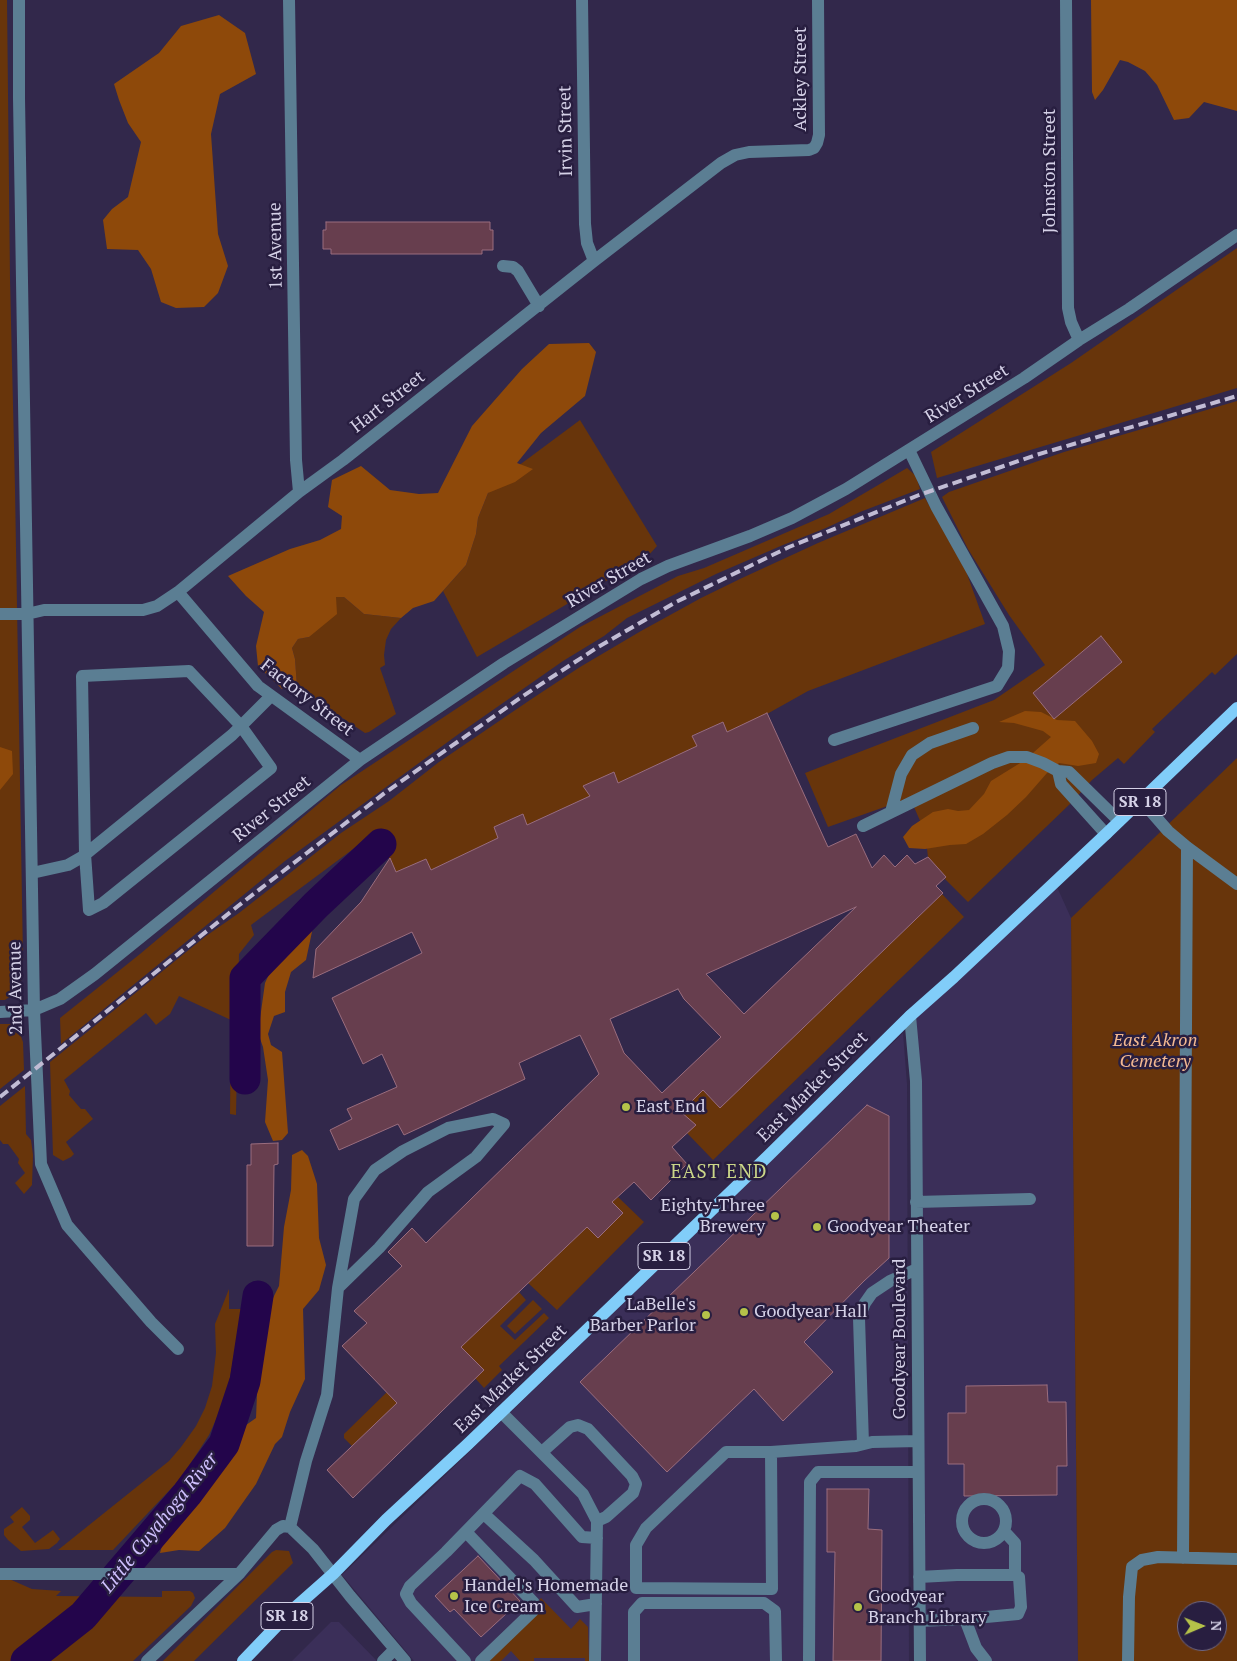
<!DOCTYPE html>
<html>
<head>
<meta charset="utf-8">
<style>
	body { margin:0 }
	#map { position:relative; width:1237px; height:1661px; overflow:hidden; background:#32284b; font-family:"PT Serif",serif }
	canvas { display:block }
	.north { position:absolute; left:1177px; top:1601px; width:50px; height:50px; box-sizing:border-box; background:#281e40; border:1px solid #6d6683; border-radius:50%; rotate:89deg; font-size:14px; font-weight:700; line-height:20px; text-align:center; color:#d5d1e7 }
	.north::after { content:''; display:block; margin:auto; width:18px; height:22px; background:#b5c249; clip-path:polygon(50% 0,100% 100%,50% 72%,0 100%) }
</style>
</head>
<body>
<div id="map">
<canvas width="1237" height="1661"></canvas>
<div class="north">N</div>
</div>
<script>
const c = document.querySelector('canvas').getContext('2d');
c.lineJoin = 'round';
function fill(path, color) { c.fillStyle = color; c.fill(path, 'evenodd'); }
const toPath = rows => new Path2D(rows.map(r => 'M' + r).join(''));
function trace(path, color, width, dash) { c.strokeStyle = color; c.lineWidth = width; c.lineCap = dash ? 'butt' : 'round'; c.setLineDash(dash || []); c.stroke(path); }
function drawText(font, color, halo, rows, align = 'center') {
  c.font = font + ' "PT Serif",serif'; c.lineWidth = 5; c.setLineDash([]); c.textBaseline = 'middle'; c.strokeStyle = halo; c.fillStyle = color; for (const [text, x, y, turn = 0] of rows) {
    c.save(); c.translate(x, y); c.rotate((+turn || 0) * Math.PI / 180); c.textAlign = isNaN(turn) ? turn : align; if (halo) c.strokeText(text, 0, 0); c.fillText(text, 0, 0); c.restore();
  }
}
fill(toPath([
	[1057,887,1071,918,1078,1661,923,1661,915,1016],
	[903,1033,907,1084,909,1661,414,1661,342,1575],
	[331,1622,339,1622,377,1661,292,1661]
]), '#3b2f59');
fill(toPath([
	[0,0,7,0,10,279,15,489,23,959,21,982,17,992,5,1000,0,1000],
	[1237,248,1237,388,937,478,931,452,1071,363],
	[1237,401,1237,654,1215,675,1212,672,1152,729,1155,732,1124,764,1118,758,1092,780,1072,802,968,902,945,879,946,877,928,857,925,832,910,798,828,827,805,773,994,700,1045,665,1009,615,968,549,942,497,949,492,1064,452],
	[580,420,657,546,647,557,477,657,443,591,466,565,476,534,478,518,488,493,510,472],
	[907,468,916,476,920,489,860,512,826,528,783,545,716,574,627,618,604,636,563,661,460,733,285,861,61,1044,60,1018,140,954,341,785,580,627,678,576,704,568,829,514],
	[925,498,966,571,985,624,808,691,767,714,727,732,723,722,693,735,697,746,618,783,614,772,584,786,590,796,527,825,522,814,494,827,498,838,431,870,426,859,396,872,376,832,251,925,254,935,239,954,236,1115,230,1114,231,1020,179,996,170,1014,156,1025,146,1013,64,1080,70,1091,69,1095,81,1109,85,1109,93,1119,66,1142,74,1154,71,1157,63,1161,53,1155,50,1062,206,936,239,913,341,833,389,801,439,762,530,700,580,667,641,631,701,598,742,578,818,543],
	[336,597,344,597,364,614,401,618,391,629,386,640,384,655,385,665,380,668,396,714,369,732,365,733,296,687,297,687,295,659,292,648,298,639,309,637],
	[1237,758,1237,1661,1078,1661,1071,918],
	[1187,1611,1217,1611,1217,1641,1187,1641],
	[942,894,964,917,713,1160,687,1133,681,1112,703,1090,720,1108],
	[0,1024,10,1024,18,1028,23,1042,24,1070,0,1089],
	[25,1086,26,1134,31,1140,33,1155,32,1185,24,1194,15,1183,25,1173,18,1163,19,1159,8,1144,3,1144,0,1140,0,1106],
	[618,1197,644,1222,557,1310,528,1283,587,1227,598,1238,623,1213,612,1202],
	[229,1289,229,1309,242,1309,227,1395,209,1435,181,1478,113,1550,58,1550,169,1461,181,1447,196,1426,205,1408,212,1386,216,1353,215,1324],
	[519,1292,526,1300,500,1326,515,1340,544,1313,549,1318,499,1366,502,1370,484,1388,475,1378,484,1370,461,1347],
	[533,1300,542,1309,515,1334,507,1326],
	[387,1392,397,1403,352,1446,344,1438,344,1434],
	[22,1507,30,1516,30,1520,22,1527,35,1543,53,1530,60,1539,57,1543,49,1549,21,1551,8,1540,4,1535,4,1529,14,1522,10,1517],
	[276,1550,289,1551,293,1563,194,1661,163,1661,272,1552],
	[0,1575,32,1589,61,1591,56,1596,162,1597,162,1591,190,1591,193,1593,195,1598,191,1606,133,1661,0,1661],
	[541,1598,571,1629,580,1619,588,1627,589,1661,585,1661,585,1658,534,1658,534,1661,520,1661,511,1651,501,1661,489,1661]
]), '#68350b');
fill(toPath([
	[1091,0,1237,0,1237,111,1204,102,1189,118,1174,120,1157,85,1145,71,1128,62,1120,60,1103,90,1095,100,1092,92],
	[219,15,245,33,256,74,220,94,211,134,218,234,228,266,218,293,204,307,176,308,161,302,151,269,138,250,107,249,103,220,112,209,128,197,141,142,128,123,119,100,114,84,159,53,181,26],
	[589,343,596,352,585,396,541,433,517,463,533,469,515,482,488,493,478,518,476,534,466,565,434,601,413,608,401,618,364,614,344,597,336,597,337,614,309,637,298,639,292,648,295,659,297,687,282,689,258,666,256,646,264,612,246,596,228,576,290,549,320,540,341,529,342,516,328,507,332,480,361,466,390,490,419,494,438,493,472,426,522,369,549,344],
	[1025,711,1041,712,1057,720,1075,721,1092,741,1099,754,1096,763,1078,766,1059,763,1047,773,1026,797,1007,815,983,834,966,844,950,845,925,849,909,848,903,837,912,826,933,812,948,809,958,811,969,810,984,794,991,781,1025,760,1051,737,1043,731,1014,723,999,722],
	[0,747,12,751,13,774,0,790],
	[313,927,306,960,291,972,285,992,285,1012,274,1016,268,1034,271,1045,282,1052,288,1133,282,1140,273,1141,265,1122,268,1080,263,1047,258,1033,265,983,280,951,292,936],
	[302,1150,308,1156,317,1184,319,1238,326,1265,319,1290,303,1309,305,1379,290,1412,282,1437,275,1444,256,1484,225,1528,199,1551,179,1550,160,1553,166,1531,179,1514,204,1491,225,1463,239,1430,256,1418,258,1370,264,1343,266,1312,279,1286,284,1227,291,1190,292,1155]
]), '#8e490a');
trace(toPath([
	[245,1079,245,978,316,905,381,844],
	[26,1661,83,1616,187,1494,224,1444,245,1381,258,1296]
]), '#23054b', 31);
const building = toPath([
	[326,222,490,222,490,230,493,230,493,250,482,250,482,254,331,254,331,249,323,249,323,230,326,230,326,222],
	[1101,636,1122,662,1054,719,1033,693,1101,636],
	[767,713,828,847,856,834,872,868,884,855,895,867,907,855,915,864,928,857,946,877,936,886,943,893,720,1108,703,1090,681,1112,696,1125,672,1147,687,1164,651,1200,634,1182,612,1202,623,1213,598,1238,587,1227,461,1347,484,1370,353,1498,327,1470,397,1403,342,1346,367,1323,354,1311,402,1266,388,1252,412,1228,426,1243,599,1074,580,1035,519,1063,525,1079,404,1135,398,1124,339,1150,330,1130,352,1119,347,1109,397,1087,382,1054,363,1064,332,998,422,953,412,932,313,978,316,949,361,902,390,858,396,872,426,859,431,870,498,838,494,827,523,814,527,825,590,796,583,786,614,772,618,783,697,746,692,736,723,722,727,732,767,713],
	[856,907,744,1014,706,974,856,907],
	[678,989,684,999,721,1037,662,1093,624,1053,610,1019,678,989],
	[867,1105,889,1116,889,1258,864,1281,804,1342,833,1372,783,1421,754,1389,667,1472,580,1382,867,1105],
	[278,1143,278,1164,274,1165,273,1246,247,1246,247,1165,251,1165,251,1144,278,1143],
	[1047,1385,1048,1402,1066,1402,1067,1466,1057,1466,1057,1495,964,1496,964,1464,948,1464,948,1413,966,1413,966,1386,1047,1385],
	[827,1489,869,1489,868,1529,882,1530,881,1661,833,1661,835,1552,827,1552,827,1489],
	[478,1556,520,1601,481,1637,454,1609,450,1612,435,1596,478,1556]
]);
fill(building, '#673e4e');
trace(building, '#9a6d7e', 1);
trace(toPath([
	[19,0,19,98,34,1010,41,1164,67,1225,151,1322,178,1349],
	[289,0,296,460,299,492],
	[582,0,585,224,587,243,594,261],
	[1066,0,1068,308,1071,322,1079,340],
	[503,266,513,267,518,271,539,306],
	[178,592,258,686,360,760],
	[0,614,27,614,44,610,143,610,157,606,178,592,299,492,343,460,594,261,721,163,735,155,749,152,809,150,814,148,817,143,819,135,818,0],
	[189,671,241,726,271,768,103,903,89,910,85,854,82,676,189,671],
	[834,740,997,686,1008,668,1009,651,1003,626,936,506,909,450],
	[1058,771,1061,784,1106,834],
	[1141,800,1168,831,1187,847,1237,884],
	[891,812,901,774,912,755,930,743,973,728],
	[863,826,992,763,1009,757,1027,757,1043,763,1058,771,1069,772,1119,821],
	[32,873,68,865,82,857,232,735,270,697],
	[0,1012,34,1010,60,999,95,974,360,760,504,663,641,579,668,566,750,536,792,518,846,489,1024,378,1079,340,1129,309,1237,235],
	[910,1016,916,1081,920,1661],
	[916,1202,1030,1199],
	[501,1412,583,1494,597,1521,595,1661],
	[863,1444,859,1318,865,1303,872,1293,890,1281,917,1269],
	[542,1452,570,1427,578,1425,588,1429,632,1476,636,1484,633,1493,606,1517,597,1521],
	[771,1452,772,1589,636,1588,636,1545,646,1528,726,1452,771,1452,856,1446,872,1442,918,1441],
	'962 1521a22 22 0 1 1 44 0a22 22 0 1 1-44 0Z',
	[484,1514,534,1560,577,1607,596,1604],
	[290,1527,306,1461,327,1395,338,1288,354,1199,375,1170,403,1151,448,1128,493,1119,504,1124,476,1157,428,1192,379,1248,338,1288],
	[1004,1531,1015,1543,1015,1575],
	[466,1532,534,1603,533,1611,481,1661],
	[1183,1558,1187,847],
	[0,1574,239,1574,276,1530,283,1526,290,1527,313,1549,350,1596,405,1661],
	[919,1577,957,1575,1015,1575,1019,1577,1021,1607,1018,1614,965,1619],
	[919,1621,965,1619,976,1648,986,1661],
	[147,1661,239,1574],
	[383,1661,395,1649],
	[465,1661,411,1603,406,1594,410,1586,446,1552,520,1476,535,1484,582,1537,597,1538],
	[634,1661,634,1612,642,1603,764,1603,775,1611,776,1661],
	[809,1661,810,1482,818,1472,918,1472],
	[1128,1661,1129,1597,1132,1567,1142,1560,1158,1557,1237,1559]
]), '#5b7e93', 12);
trace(toPath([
	[243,1661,290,1612,333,1574,386,1520,468,1444,768,1156,910,1016,954,977,1106,834,1237,708]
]), '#81cdf9', 12);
trace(toPath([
	[0,1097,238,906,386,792,523,696,598,647,676,602,789,547,919,495,1036,455,1237,396]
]), '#c1bcd4', 4, [10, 5]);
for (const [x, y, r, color] of [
	[626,1107,5,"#b5c249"],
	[775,1216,5,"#b5c249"],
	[817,1227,5,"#b5c249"],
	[744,1312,5,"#b5c249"],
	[706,1315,5,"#b5c249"],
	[454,1596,5,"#b5c249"],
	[858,1607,5,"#b5c249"]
]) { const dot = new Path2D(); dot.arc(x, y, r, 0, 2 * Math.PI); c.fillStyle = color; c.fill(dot); trace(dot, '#281e40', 2); }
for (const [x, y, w] of [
	[1140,802,52],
	[664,1256,52],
	[287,1616,52]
]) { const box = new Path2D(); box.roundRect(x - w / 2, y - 13.5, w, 27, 4); c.fillStyle = '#281e40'; c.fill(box); trace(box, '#d5d1e7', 1); }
drawText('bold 16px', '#d5d1e7', null, [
	["SR 18",1140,802],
	["SR 18",664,1256],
	["SR 18",287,1616]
]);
drawText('18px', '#d5d1e7', '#281e40', [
	["Ackley Street",801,79,-90],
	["Irvin Street",566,131,-91],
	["Johnston Street",1050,171,-90],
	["1st Avenue",276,246,-91],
	["River Street",967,394,-32],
	["Hart Street",388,402,-38],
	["River Street",609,580,-30],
	["Factory Street",307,698,38],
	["River Street",272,809,-39],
	["2nd Avenue",16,988,-91],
	["East Market Street",813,1087,-45],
	["Goodyear Boulevard",900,1339,-90],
	["East Market Street",511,1379,-44]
]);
drawText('italic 18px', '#f4b991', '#281e40', [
	["East Akron",1155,1041],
	["Cemetery",1155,1062]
]);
drawText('18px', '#d5d1e7', '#281e40', [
	["East End",636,1107],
	["Eighty-Three",765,1206,"right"],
	["Brewery",765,1227,"right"],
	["Goodyear Theater",827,1227],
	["LaBelle's",696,1305,"right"],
	["Barber Parlor",696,1326,"right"],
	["Goodyear Hall",754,1312],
	["Handel's Homemade",464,1586],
	["Ice Cream",464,1607],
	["Goodyear",868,1597],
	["Branch Library",868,1618]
], 'left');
c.letterSpacing = '1px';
drawText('19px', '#cad588', '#281e40', [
	["EAST END",719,1173]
]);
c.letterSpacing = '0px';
drawText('italic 19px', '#cfc0fe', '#281e40', [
	["Little Cuyahoga River",160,1523,-51]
]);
</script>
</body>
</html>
